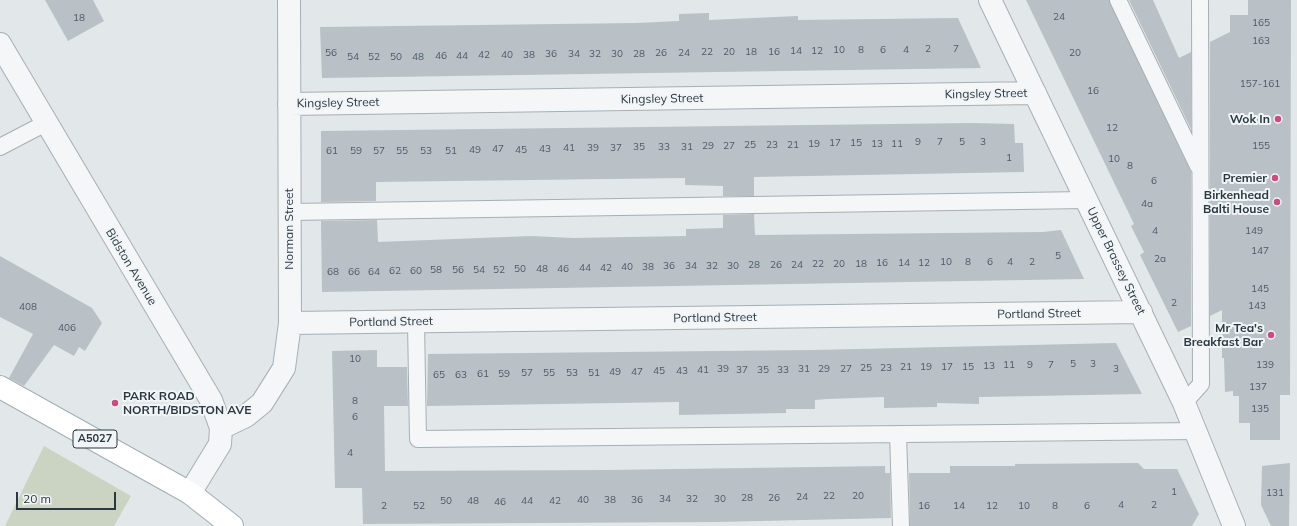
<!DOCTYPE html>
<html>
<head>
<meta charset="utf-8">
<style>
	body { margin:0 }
	#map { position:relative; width:1297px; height:526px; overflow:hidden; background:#e2e7e9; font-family:Mulish,sans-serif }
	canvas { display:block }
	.scale { position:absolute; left:16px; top:492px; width:100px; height:18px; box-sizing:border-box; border:2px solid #2b3840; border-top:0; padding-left:5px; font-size:12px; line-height:14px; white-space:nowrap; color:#2b3840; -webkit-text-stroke:3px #f1f5f7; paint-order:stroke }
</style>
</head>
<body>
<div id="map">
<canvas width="1297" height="526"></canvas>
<div class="scale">20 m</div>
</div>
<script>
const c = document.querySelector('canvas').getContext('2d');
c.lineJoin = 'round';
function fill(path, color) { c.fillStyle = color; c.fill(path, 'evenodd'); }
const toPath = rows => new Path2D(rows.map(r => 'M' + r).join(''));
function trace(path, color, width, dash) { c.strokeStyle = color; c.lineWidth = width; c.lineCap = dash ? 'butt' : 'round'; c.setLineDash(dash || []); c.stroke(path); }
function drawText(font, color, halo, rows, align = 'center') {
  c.font = font + ' Mulish,sans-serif'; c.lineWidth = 4; c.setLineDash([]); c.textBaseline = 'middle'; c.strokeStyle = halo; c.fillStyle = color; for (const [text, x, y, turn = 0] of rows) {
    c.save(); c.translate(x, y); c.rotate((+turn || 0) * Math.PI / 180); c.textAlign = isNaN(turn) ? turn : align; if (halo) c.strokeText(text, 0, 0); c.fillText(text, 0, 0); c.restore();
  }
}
fill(toPath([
	[44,446,131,496,114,526,5,526]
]), '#cbd3c3');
fill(toPath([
	[45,0,93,0,104,21,68,41],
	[1026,0,1109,0,1191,172,1191,326,1178,332,1140,255,1144,252,1131,226,1134,224],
	[1129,0,1153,0,1179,58,1191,52,1191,129],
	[1248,0,1291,0,1290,395,1280,395,1280,440,1250,440,1250,423,1239,423,1239,396,1233,396,1233,391,1225,392,1224,358,1222,358,1222,310,1210,316,1210,42,1230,32,1230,15,1248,15],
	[709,13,709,20,798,16,798,20,958,18,981,68,322,78,320,27,637,23,679,21,679,14],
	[972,123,1014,124,1015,143,1023,143,1024,172,754,177,754,196,723,196,723,186,685,185,685,178,376,182,376,201,321,202,321,131],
	[754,214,755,235,1043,232,1061,230,1084,279,322,292,321,221,377,220,378,242,531,236,573,238,686,236,686,229,723,228,723,215],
	[0,256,92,308,102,323,85,351,79,347,74,356,54,345,24,386,9,378,33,334,0,317],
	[1116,343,1142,394,979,397,979,404,937,403,937,407,884,408,884,397,827,399,815,400,815,409,786,409,786,413,679,415,679,402,427,406,428,354,814,350],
	[377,350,377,367,407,367,408,406,384,406,385,471,608,470,885,466,885,473,890,473,891,518,717,522,363,524,362,488,335,488,332,351],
	[1138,463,1144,469,1177,469,1199,514,1192,526,910,526,909,473,950,473,950,466,1015,466,1015,464],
	[1290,463,1289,526,1271,526,1261,505,1262,466]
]), '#b9c1c6');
const service = toPath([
	[1118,0,1198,166],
	[0,147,46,123],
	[289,212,1086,200],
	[416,322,418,439,1197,431],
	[1184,403,1201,384,1200,0],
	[898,434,901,526]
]);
const minor = toPath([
	[990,0,1184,403,1234,526],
	[0,44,211,400,221,428,220,444,190,493],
	[289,104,1035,93],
	[290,323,1141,312],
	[221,428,246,416,262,403,284,368,290,323,289,0]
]);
const primary = toPath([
	[0,387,190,493,232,526]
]);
trace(service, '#a7afb3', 18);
trace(minor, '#a7afb3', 24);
trace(primary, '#a2aeb4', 24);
trace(service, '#f4f6f8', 16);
trace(minor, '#f4f6f8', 22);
trace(primary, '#fff', 22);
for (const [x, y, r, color] of [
	[1278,119,4,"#c64f80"],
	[1275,178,4,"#c64f80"],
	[1277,202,4,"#c64f80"],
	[1271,335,4,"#c64f80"],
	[115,403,4,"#c64f80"]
]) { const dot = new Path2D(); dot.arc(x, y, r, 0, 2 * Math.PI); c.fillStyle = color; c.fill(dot); trace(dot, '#f1f5f7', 1.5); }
drawText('10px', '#4e5a62', null, [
	["24",1059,17],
	["18",79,18],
	["165",1261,23],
	["163",1261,41],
	["2",928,49],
	["7",956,49],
	["10",839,50],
	["8",861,50],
	["6",883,50],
	["4",906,50],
	["14",796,51],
	["12",817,51],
	["22",707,52],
	["20",729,52],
	["18",751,52],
	["16",774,52],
	["56",331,53],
	["26",661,53],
	["24",684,53],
	["20",1075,53],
	["36",551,54],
	["34",574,54],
	["32",595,54],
	["30",617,54],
	["28",639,54],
	["42",484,55],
	["40",507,55],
	["38",529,55],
	["46",441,56],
	["44",462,56],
	["54",353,57],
	["52",374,57],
	["50",396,57],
	["48",418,57],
	["157-161",1260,84],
	["16",1093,91],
	["12",1112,128],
	["9",918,142],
	["7",940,142],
	["5",962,142],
	["3",983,142],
	["17",835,143],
	["15",856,143],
	["19",814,144],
	["13",877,144],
	["11",897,144],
	["25",750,145],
	["23",772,145],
	["21",793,145],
	["29",708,146],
	["27",729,146],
	["155",1261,146],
	["35",639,147],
	["33",664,147],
	["31",687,147],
	["41",569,148],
	["39",593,148],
	["37",616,148],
	["47",498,149],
	["43",545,149],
	["49",475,150],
	["45",521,150],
	["61",332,151],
	["59",356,151],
	["57",379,151],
	["55",402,151],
	["53",426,151],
	["51",451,151],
	["1",1009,158],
	["10",1114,159],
	["8",1130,166],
	["6",1154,181],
	["4a",1147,204],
	["4",1155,231],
	["149",1254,231],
	["147",1260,251],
	["5",1058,256],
	["2a",1160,259],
	["10",946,262],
	["8",968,262],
	["6",990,262],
	["4",1010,262],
	["2",1032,262],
	["16",882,263],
	["14",904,263],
	["12",924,263],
	["22",818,264],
	["20",839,264],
	["18",861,264],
	["28",754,265],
	["26",776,265],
	["24",797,265],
	["36",669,266],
	["34",691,266],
	["32",712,266],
	["30",733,266],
	["40",627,267],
	["38",648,267],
	["44",585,268],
	["42",606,268],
	["50",520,269],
	["48",542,269],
	["46",563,269],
	["58",436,270],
	["56",458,270],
	["54",479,270],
	["52",499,270],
	["62",395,271],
	["60",416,271],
	["68",333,272],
	["66",354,272],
	["64",374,272],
	["145",1260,289],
	["2",1174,303],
	["143",1257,306],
	["408",28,307],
	["406",67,328],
	["10",355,359],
	["5",1073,364],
	["3",1093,364],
	["11",1009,365],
	["9",1030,365],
	["7",1051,365],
	["139",1265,365],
	["13",989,366],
	["21",906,367],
	["19",926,367],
	["17",947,367],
	["15",968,367],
	["25",866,368],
	["23",886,368],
	["39",723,369],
	["31",804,369],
	["29",824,369],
	["27",846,369],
	["3",1116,369],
	["41",703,370],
	["37",742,370],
	["35",763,370],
	["33",783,370],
	["45",659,371],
	["43",682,371],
	["49",615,372],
	["47",637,372],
	["57",527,373],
	["55",549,373],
	["53",572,373],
	["51",594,373],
	["61",483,374],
	["59",504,374],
	["65",439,375],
	["63",461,375],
	["137",1258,387],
	["8",355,401],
	["135",1260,409],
	["6",355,417],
	["4",350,453],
	["1",1174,492],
	["131",1275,493],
	["22",829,496],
	["20",858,496],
	["24",802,497],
	["28",747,498],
	["26",774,498],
	["34",665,499],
	["32",692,499],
	["30",720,499],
	["40",583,500],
	["38",610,500],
	["36",637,500],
	["50",446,501],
	["48",473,501],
	["44",527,501],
	["42",555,501],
	["46",500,502],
	["4",1121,505],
	["2",1154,505],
	["2",384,506],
	["52",419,506],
	["16",924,506],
	["14",959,506],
	["12",992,506],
	["10",1024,506],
	["8",1055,506],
	["6",1087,506]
]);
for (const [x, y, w] of [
	[95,439,44]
]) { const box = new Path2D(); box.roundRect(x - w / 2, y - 9, w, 18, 3); c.fillStyle = '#f1f5f7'; c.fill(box); trace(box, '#2b3840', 1); }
drawText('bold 11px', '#2b3840', null, [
	["A5027",95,439]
]);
drawText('12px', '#2b3840', '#f1f5f7', [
	["Kingsley Street",986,94,-1],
	["Kingsley Street",662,99,-1],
	["Kingsley Street",338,103,-1],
	["Norman Street",289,229,-90],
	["Upper Brassey Street",1116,261,64],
	["Bidston Avenue",131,267,59],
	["Portland Street",1039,314,-1],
	["Portland Street",715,318,-1],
	["Portland Street",391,322,-1]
]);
drawText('bold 12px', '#2b3840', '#f1f5f7', [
	["Wok In",1270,119],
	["Premier",1267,178],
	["Birkenhead",1269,195],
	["Balti House",1269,209],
	["Mr Tea's",1263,328],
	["Breakfast Bar",1263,342],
	["PARK ROAD",123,396,"left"],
	["NORTH/BIDSTON AVE",123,410,"left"]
], 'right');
</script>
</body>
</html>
